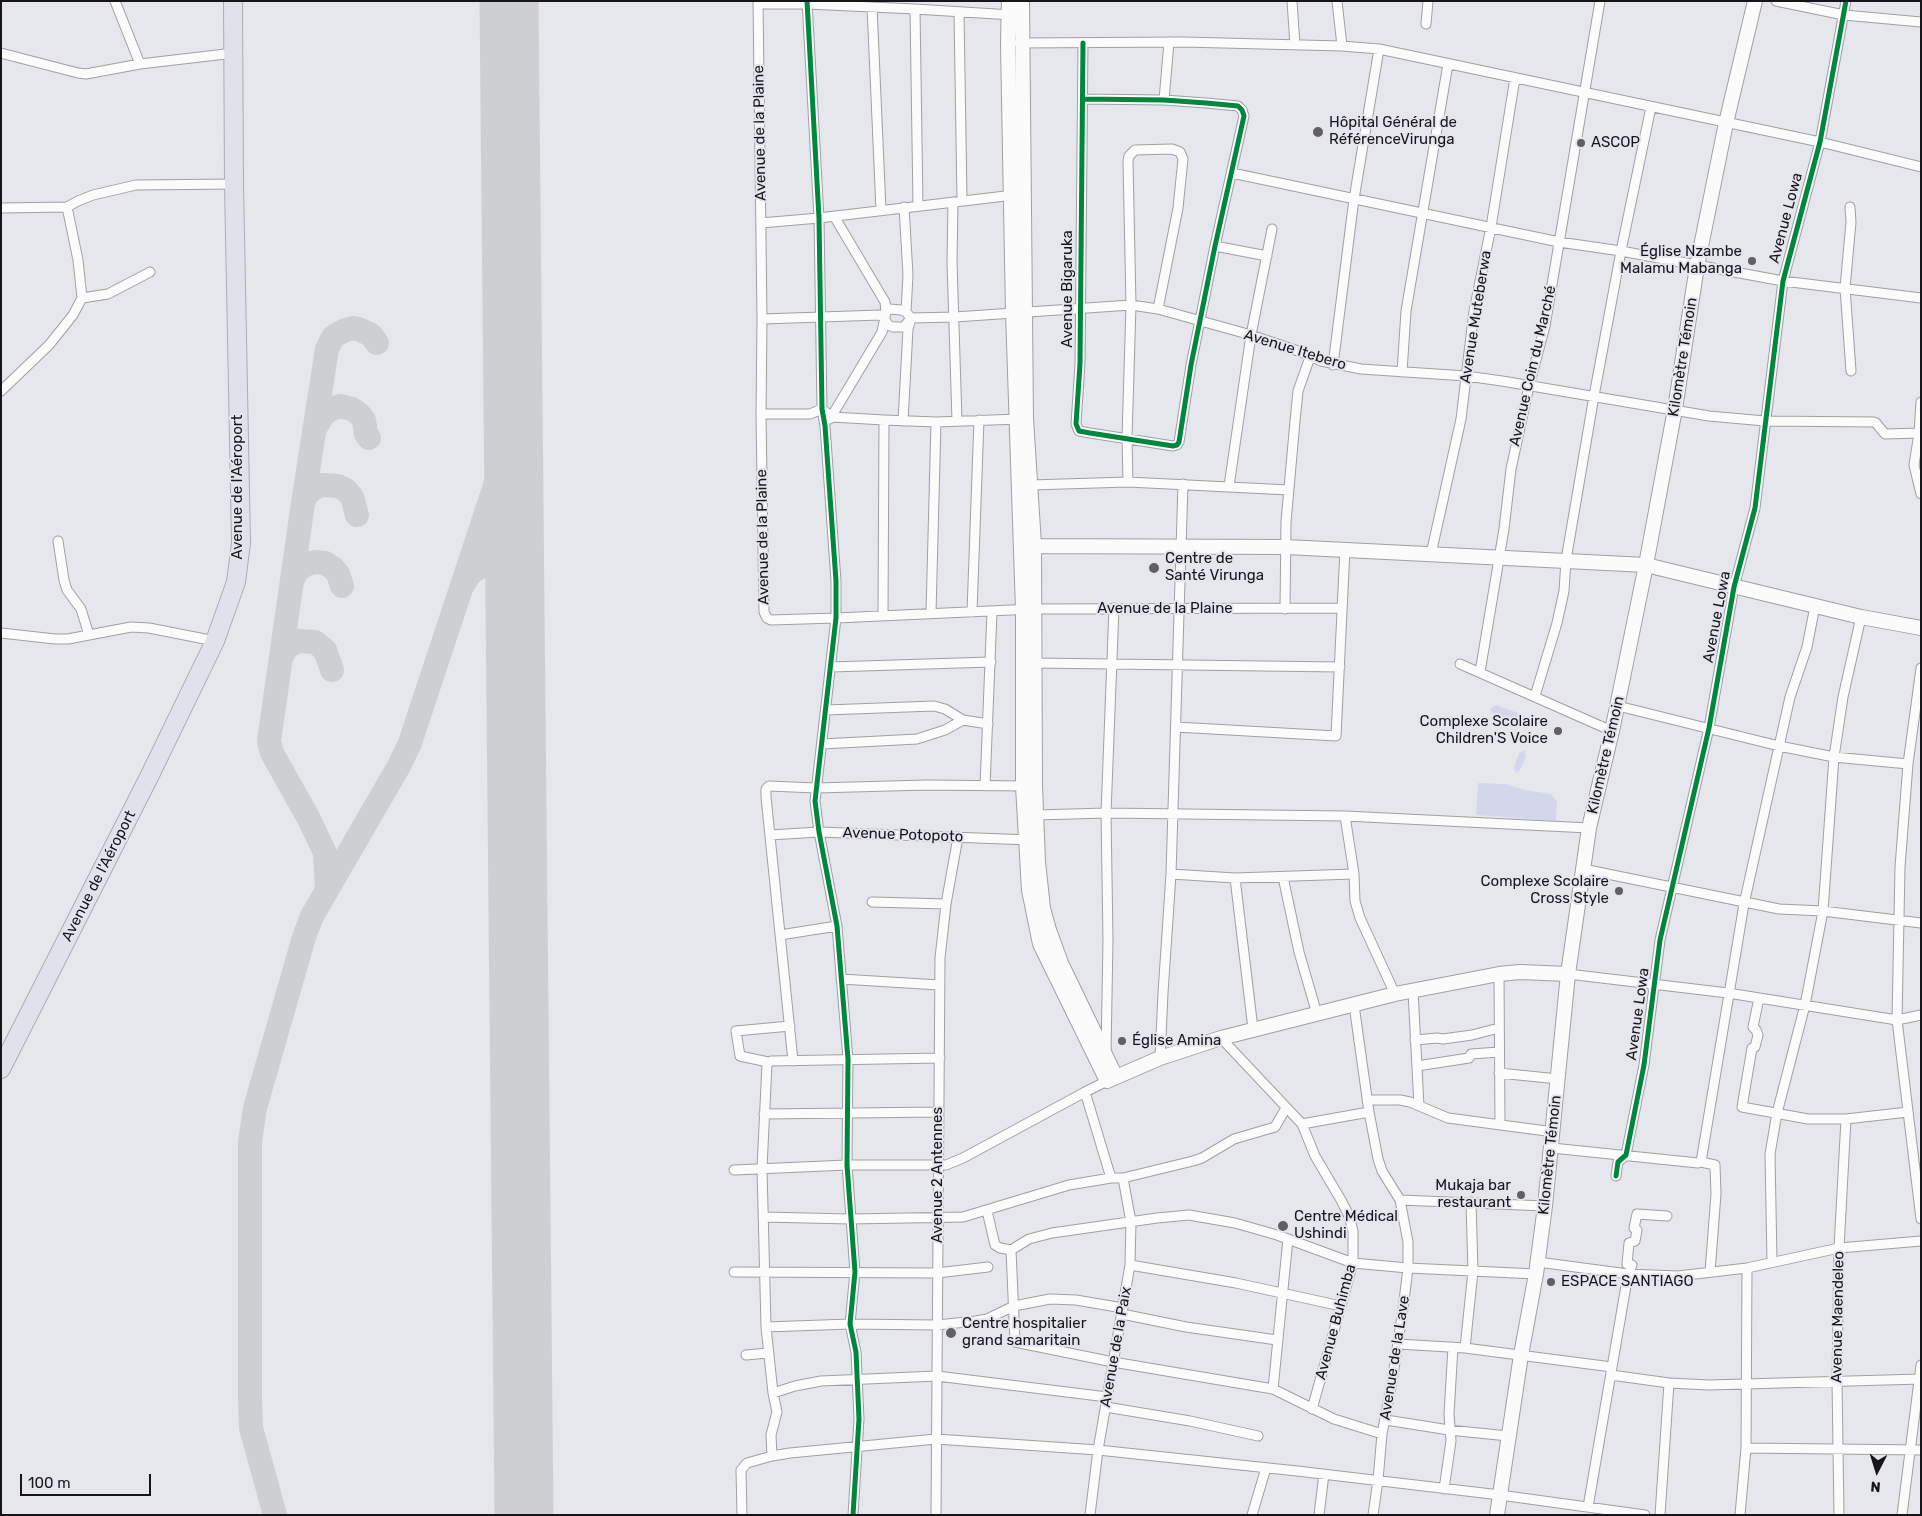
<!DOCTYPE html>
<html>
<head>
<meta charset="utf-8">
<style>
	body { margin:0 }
	#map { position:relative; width:1922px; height:1516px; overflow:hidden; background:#e6e7ec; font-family:Rubik,sans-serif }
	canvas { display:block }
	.frame { position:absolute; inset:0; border:2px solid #16161a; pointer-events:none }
	.north { position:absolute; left:1852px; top:1446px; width:50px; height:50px; -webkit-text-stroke:4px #e4e5ee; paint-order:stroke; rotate:185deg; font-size:14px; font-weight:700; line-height:20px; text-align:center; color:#16161a }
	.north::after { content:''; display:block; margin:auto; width:18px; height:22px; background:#16161a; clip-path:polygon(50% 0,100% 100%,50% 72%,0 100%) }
	.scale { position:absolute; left:20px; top:1474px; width:131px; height:22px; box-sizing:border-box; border:2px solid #16161a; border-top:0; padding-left:6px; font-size:15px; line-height:18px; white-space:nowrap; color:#16161a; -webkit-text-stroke:4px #e4e5ee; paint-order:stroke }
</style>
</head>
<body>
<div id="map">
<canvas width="1922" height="1516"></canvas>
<div class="frame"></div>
<div class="north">N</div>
<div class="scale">100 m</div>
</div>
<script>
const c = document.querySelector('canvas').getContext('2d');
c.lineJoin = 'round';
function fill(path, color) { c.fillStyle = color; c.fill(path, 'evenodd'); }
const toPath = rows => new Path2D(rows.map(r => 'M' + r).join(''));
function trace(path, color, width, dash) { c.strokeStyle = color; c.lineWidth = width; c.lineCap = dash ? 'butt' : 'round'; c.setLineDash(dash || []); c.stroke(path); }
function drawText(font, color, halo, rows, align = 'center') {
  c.font = font + ' Rubik,sans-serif'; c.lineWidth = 4; c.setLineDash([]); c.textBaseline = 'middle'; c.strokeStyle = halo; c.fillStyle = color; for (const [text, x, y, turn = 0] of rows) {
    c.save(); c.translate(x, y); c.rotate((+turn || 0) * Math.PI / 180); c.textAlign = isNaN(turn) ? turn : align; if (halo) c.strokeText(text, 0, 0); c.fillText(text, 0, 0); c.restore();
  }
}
fill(toPath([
	[1496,705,1526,716,1522,726,1492,713,1490,709],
	[1525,750,1526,756,1520,770,1516,773,1514,768,1519,753],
	[1478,783,1505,784,1525,790,1551,794,1557,802,1556,821,1476,815]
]), '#d4d6ea');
trace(toPath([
	[314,430,323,415,329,410,340,406,352,409,359,414,364,420,366,434,369,438],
	[303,503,307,494,313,489,321,485,338,486,346,490,352,497,357,515],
	[292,582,295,574,300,568,307,564,316,562,325,563,333,568,338,574,342,586],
	[463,585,469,575,475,570,483,566,492,566,500,568,508,575,515,588],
	[281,658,285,650,290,645,299,641,315,642,325,650,332,670],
	[327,889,325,853,309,819,272,753,269,741,303,503,327,349,333,337,343,331,353,328,361,330,371,335,377,343],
	[275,1515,251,1428,250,1399,250,1142,255,1108,304,937,312,916,399,766,410,743,508,446,513,421]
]), '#cecfd2', 24);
trace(toPath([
	[509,1,524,1515]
]), '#cecfd2', 59);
const street = toPath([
	[115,1,140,64],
	[758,1,762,319,761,414,764,612,767,618,771,620,836,618,1033,609,1341,608],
	[807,1,819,218,822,409,825,426,836,581,836,618,815,801,819,832,837,926,848,1059,847,1165,855,1272,850,1324,856,1352,859,1419,853,1515],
	[1292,1,1295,45],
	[1337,1,1342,46],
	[1776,1,1844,15,1921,22],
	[758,4,807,4,915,9,1012,15],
	[872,7,881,210],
	[915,9,918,206],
	[959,12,962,200],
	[1426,24,1428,1],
	[1019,43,1183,42,1342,46,1379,49,1820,142,1921,167],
	[1,53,78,73,86,74,140,64,234,53],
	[1083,99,1164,100,1206,103,1238,106,1242,110,1244,116,1215,246,1191,365,1179,442,1177,445,1173,446,1090,433,1079,431,1076,424,1080,364,1083,43],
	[1164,100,1169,42],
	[1232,173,1559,242,1621,251,1783,281,1921,298],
	[953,202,952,262,957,421],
	[1850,207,1851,222,1845,288,1851,371],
	[1,208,67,207,78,201,93,195,136,185,234,184],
	[761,223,819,218,1014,195],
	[1215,246,1267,256],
	[82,298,108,294,150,272],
	[886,312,890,309,901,310,906,312],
	[762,319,880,315,884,318,888,325,893,327,904,327,911,318,955,317,1131,305,1158,309,1251,335,1298,351,1321,361,1361,369,1466,376,1502,381,1709,416,1765,421,1874,422,1876,423,1885,434,1921,433],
	[1333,365,1354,199,1379,49],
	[1402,372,1406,311,1448,64],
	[1,391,49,345,73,315,82,298,78,260,67,207],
	[1921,402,1919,433,1914,465,1921,494],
	[761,414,810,414,822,409,832,417,884,420,936,422,1020,419],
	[830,419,882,332,886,312,885,302,834,216],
	[903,421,908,329,911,318,906,312,908,275,904,207],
	[1128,482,1127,438,1131,305,1128,161,1129,156,1135,150,1172,149,1180,152,1183,159,1178,208,1158,309],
	[1031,485,1128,482,1289,490],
	[1229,486,1251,335,1272,229],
	[58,541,64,580,67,590,81,609,89,635],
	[1431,554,1461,419,1474,311,1491,227,1515,78],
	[1285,609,1286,522,1295,421,1298,391,1310,357],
	[972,612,979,420],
	[931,613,936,422],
	[883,615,884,420],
	[1,633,55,639,68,639,131,627,149,628,215,641],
	[1034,663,1340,667],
	[1460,664,1612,731],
	[831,667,991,662],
	[1921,668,1908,764,1900,867,1897,1020,1921,1219],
	[1480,672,1504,529,1511,469,1529,386,1545,326,1600,1],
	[1535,696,1557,623,1564,591,1566,560,1594,396,1621,251,1651,107],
	[1618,706,1779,746,1834,757,1908,764],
	[826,710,934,706,945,709,963,720,988,724],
	[1176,727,1336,736,1345,549],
	[822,744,917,739,945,730,963,720],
	[985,786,992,612],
	[1036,815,1106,813,1345,816,1589,828],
	[1345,816,1354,874,1355,901,1360,918,1395,994],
	[770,835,819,832,1030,840],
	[1583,869,1779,909,1823,911,1921,923],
	[1171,874,1235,878,1354,874],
	[1283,877,1299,952,1317,1014],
	[1235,878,1253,1029],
	[872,902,946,904],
	[780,935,837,926],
	[1499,974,1500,1125],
	[1568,974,1728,993,1897,1020,1921,1015],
	[841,979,939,985],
	[1413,991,1419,1106],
	[1759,998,1753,1027,1756,1030,1758,1035,1755,1047,1752,1048,1742,1107,1808,1119,1846,1119,1908,1112],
	[1354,1005,1369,1112,1378,1159,1382,1171,1400,1200,1408,1242,1408,1268,1403,1309,1392,1382,1382,1434,1378,1480,1373,1515],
	[1221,1038,1302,1124,1315,1156,1341,1200,1349,1216,1353,1231,1353,1263,1312,1409],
	[1415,1040,1437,1038,1443,1039,1472,1035,1499,1028],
	[1106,1053,1108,940,1106,813,1114,608],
	[1160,1058,1163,993,1171,874,1183,484],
	[793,1061,766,797,766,789,769,786,816,788,926,785,1026,786],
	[768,1062,740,1056,736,1031,790,1026],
	[1417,1066,1469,1058,1471,1054,1499,1052],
	[1499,1073,1558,1079],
	[1085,1092,1111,1178],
	[1367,1100,1400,1100,1410,1102,1448,1118,1554,1132],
	[764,1114,939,1112],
	[1302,1124,1369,1112],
	[1552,1148,1698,1163,1701,1162,1744,904,1790,697,1807,647,1815,606],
	[1701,1162,1715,1165,1716,1194,1710,1272],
	[734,1170,847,1165,946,1165,963,1158,1085,1092,1107,1081],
	[1616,1176,1618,1162,1626,1155,1644,1065,1660,940,1709,728,1734,587,1755,508,1783,281,1820,142,1846,1],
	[1400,1200,1545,1206],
	[987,1211,995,1245,1000,1248,1011,1250,1029,1239,1052,1233,1157,1218,1189,1215,1235,1223,1277,1235,1353,1263,1408,1268,1536,1274],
	[763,1217,850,1219,963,1217,1069,1185,1111,1178,1123,1178,1193,1161,1202,1158,1234,1139,1275,1127,1286,1108],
	[1011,1250,1015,1342,1113,1362,1273,1389,1334,1419,1382,1434],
	[1772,1261,1770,1154,1777,1113,1805,1005,1823,911,1834,757,1843,697,1861,617],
	[1538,1262,1628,1274,1678,1276,1747,1268,1839,1248,1921,1241],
	[1130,1265,1236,1283,1341,1306],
	[734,1272,937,1273,988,1267],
	[1122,1314,1186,1327,1277,1340],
	[766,1327,850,1324,937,1325,976,1321,987,1319,1014,1306,1050,1299,1076,1300,1123,1308],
	[1398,1344,1465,1348,1612,1367],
	[1465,1348,1473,1271,1471,1202],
	[746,1355,768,1353],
	[1611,1375,1669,1383,1709,1385,1921,1379],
	[1273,1389,1288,1239],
	[773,1393,795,1386,821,1381,937,1376,1107,1397],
	[1106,1407,1190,1421,1258,1436],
	[1386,1420,1449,1430,1508,1436],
	[1746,1448,1921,1450],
	[772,1456,771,1435,777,1412,773,1393,766,1327,762,1168,767,1064,771,1061,940,1058],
	[1444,1489,1451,1441,1449,1414,1453,1347],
	[1588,1507,1628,1274,1632,1265,1627,1264,1629,1243,1635,1241,1637,1230,1634,1228,1637,1214,1667,1216],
	[742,1515,741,1470,747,1463,772,1456,790,1453,936,1439,1098,1450,1297,1471,1500,1495,1645,1515],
	[936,1515,940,958,946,904,958,837],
	[1090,1515,1098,1450,1130,1265,1131,1222,1123,1178],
	[1252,1515,1266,1468],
	[1319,1515,1324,1474],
	[1660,1515,1669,1383],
	[1740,1515,1746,1448,1747,1268],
	[1839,1515,1837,1381,1839,1248,1846,1119],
	[1902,1515,1921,1365]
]);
const secondary = toPath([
	[1009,1,1008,44,1013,312,1023,610,1023,786,1029,890,1040,944,1107,1081,1160,1058,1221,1038,1395,994,1499,974,1520,972,1568,974],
	[1022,1,1026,419,1034,545,1035,786,1038,862,1043,908,1049,930,1061,963,1116,1077],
	[1024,546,1286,547,1646,565,1861,617,1921,628],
	[1497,1515,1521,1355,1536,1274,1545,1206,1568,974,1589,828,1612,731,1646,565,1675,409,1697,266,1726,123,1755,1]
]);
const highway = toPath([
	[1,1069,150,775,215,641,236,582,241,543,234,184,233,1]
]);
trace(street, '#a0a0a4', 11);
trace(secondary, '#a0a0a4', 16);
trace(highway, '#abacb7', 20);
trace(street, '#fbfbfc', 9);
trace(secondary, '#fbfbfc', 14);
trace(highway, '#e0e1ea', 18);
trace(toPath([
	[807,1,819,218,822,409,825,426,836,581,836,618,815,801,819,832,837,926,848,1059,847,1165,855,1272,850,1324,856,1352,859,1419,853,1515],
	[1083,99,1164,100,1206,103,1238,106,1242,110,1244,116,1215,246,1191,365,1179,442,1177,445,1173,446,1090,433,1079,431,1076,424,1080,364,1083,43],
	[1616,1176,1618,1162,1626,1155,1644,1065,1660,940,1709,728,1734,587,1755,508,1783,281,1820,142,1846,1]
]), '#00873e', 5);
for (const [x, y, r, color] of [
	[1318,132,6,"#5f5f64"],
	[1581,143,5,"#5f5f64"],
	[1752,261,5,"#5f5f64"],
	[1154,568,6,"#5f5f64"],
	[1558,731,5,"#5f5f64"],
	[1619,891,5,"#5f5f64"],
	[1122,1041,5,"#5f5f64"],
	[1521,1195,5,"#5f5f64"],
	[1283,1226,6,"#5f5f64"],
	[1551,1282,5,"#5f5f64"],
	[951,1333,6,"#5f5f64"]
]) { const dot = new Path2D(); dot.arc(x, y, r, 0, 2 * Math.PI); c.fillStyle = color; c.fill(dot); trace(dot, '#e4e5ee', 2); }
drawText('15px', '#16161a', '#e4e5ee', [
	["Hôpital Général de",1329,123],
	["RéférenceVirunga",1329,140],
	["ASCOP",1591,143],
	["Église Nzambe",1742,252,"right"],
	["Malamu Mabanga",1742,269,"right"],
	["Centre de",1165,559],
	["Santé Virunga",1165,576],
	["Complexe Scolaire",1548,722,"right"],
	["Children'S Voice",1548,739,"right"],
	["Complexe Scolaire",1609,882,"right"],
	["Cross Style",1609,899,"right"],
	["Église Amina",1132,1041],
	["Mukaja bar",1511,1186,"right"],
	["restaurant",1511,1203,"right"],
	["Centre Médical",1294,1217],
	["Ushindi",1294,1234],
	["ESPACE SANTIAGO",1561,1282],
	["Centre hospitalier",962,1324],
	["grand samaritain",962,1341]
], 'left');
drawText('15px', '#16161a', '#e4e5ee', [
	["Avenue de la Plaine",760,133,-91],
	["Avenue Lowa",1786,218,-75],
	["Avenue Bigaruka",1068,289,-90],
	["Avenue Muteberwa",1476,317,-81],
	["Avenue Itebero",1295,350,17],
	["Kilomètre Témoin",1683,357,-81],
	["Avenue Coin du Marché",1533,366,-77],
	["Avenue de l'Aéroport",238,487,-90],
	["Avenue de la Plaine",763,537,-91],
	["Avenue de la Plaine",1165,609],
	["Avenue Lowa",1717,617,-79],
	["Kilomètre Témoin",1606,755,-77],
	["Avenue Potopoto",903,835,2],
	["Avenue de l'Aéroport",99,876,-63],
	["Avenue Lowa",1638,1014,-82],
	["Kilomètre Témoin",1550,1155,-84],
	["Avenue 2 Antennes",938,1175,-90],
	["Avenue Maendeleo",1838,1317,-89],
	["Avenue Buhimba",1336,1322,-75],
	["Avenue de la Paix",1116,1347,-80],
	["Avenue de la Lave",1395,1358,-81]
]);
</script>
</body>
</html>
